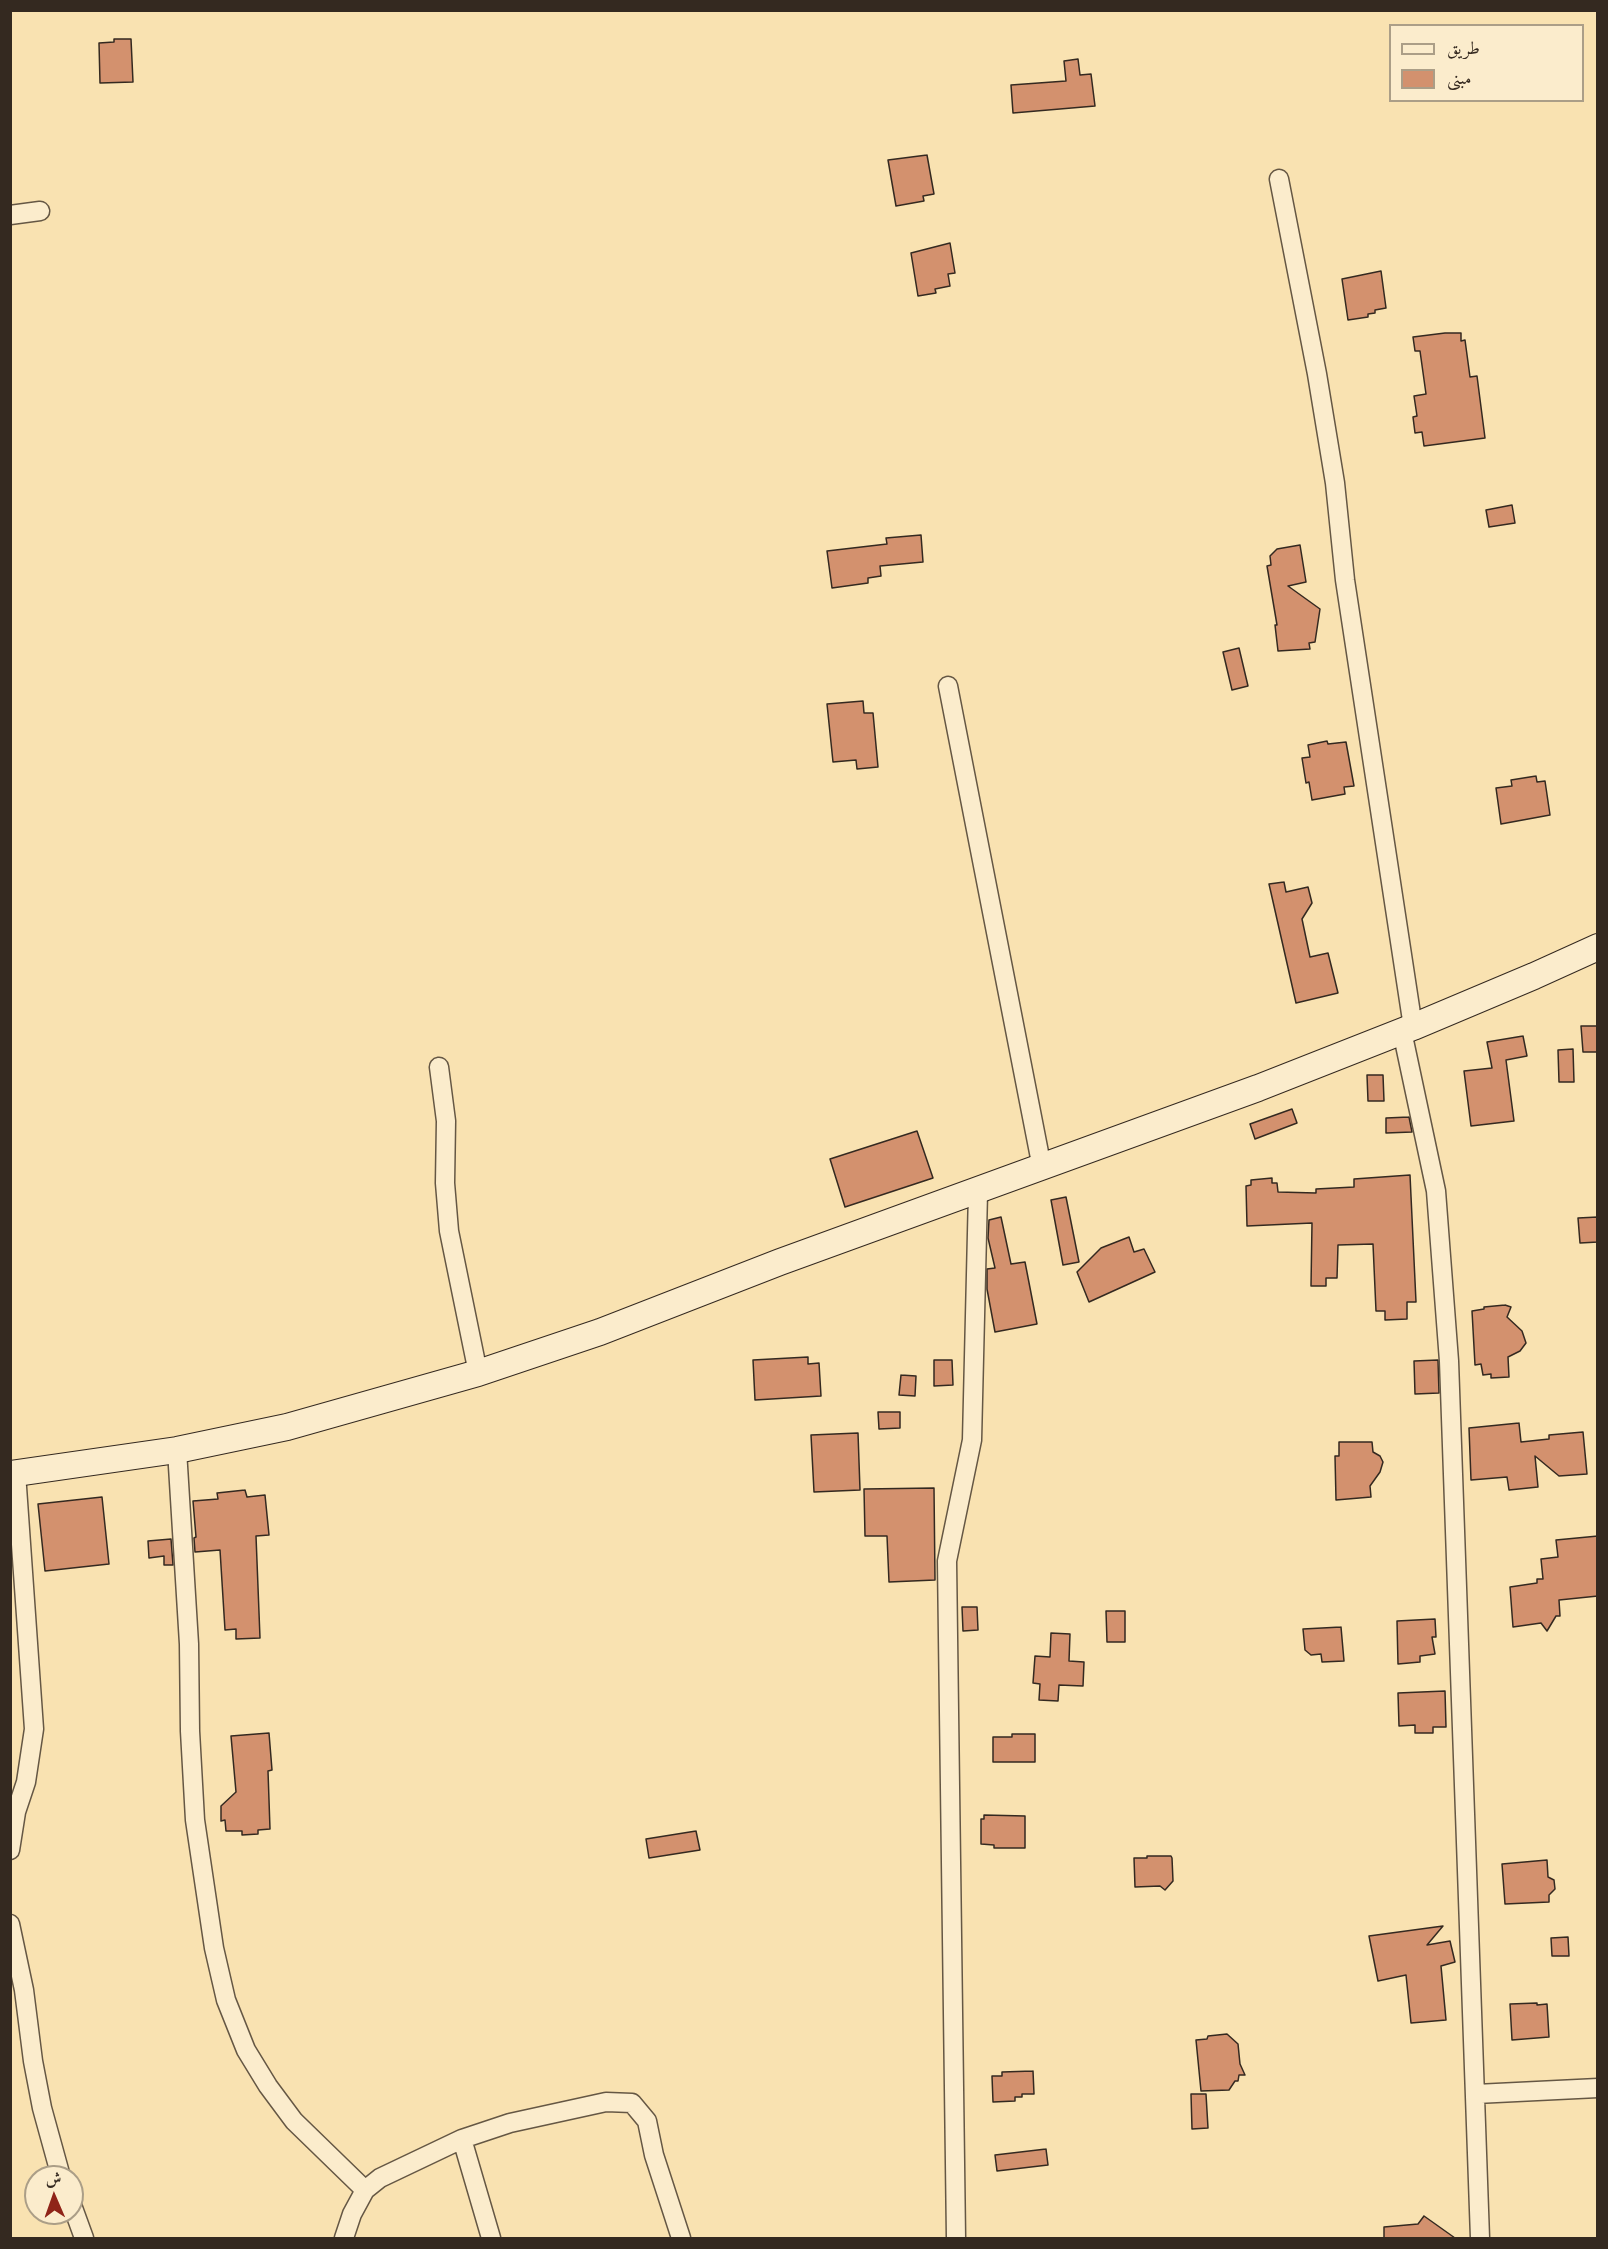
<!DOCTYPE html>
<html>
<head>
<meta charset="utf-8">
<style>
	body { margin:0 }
	#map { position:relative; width:1608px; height:2249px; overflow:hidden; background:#f9e2b1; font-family:Cardo,Amiri,serif }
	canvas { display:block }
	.frame { position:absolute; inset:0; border:12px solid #342920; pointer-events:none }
	.legend { position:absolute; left:1389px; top:24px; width:195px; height:78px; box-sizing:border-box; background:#fbeccc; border:2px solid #ab9e87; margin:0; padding:8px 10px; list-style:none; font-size:18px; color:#342920 }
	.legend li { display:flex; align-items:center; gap:12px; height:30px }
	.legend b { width:30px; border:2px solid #ab9e87 }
	.north { position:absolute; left:24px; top:2165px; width:60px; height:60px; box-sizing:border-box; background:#fbeccc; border:2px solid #ab9e87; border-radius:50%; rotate:358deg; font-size:16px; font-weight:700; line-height:24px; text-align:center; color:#342920 }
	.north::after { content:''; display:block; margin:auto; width:21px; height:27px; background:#8f2418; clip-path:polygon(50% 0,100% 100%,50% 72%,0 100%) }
</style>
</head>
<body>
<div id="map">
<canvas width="1608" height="2249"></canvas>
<div class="frame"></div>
<ul class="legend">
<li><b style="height:8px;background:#fbeccc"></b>طريق</li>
<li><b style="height:16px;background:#d3916e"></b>مبنى</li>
</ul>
<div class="north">ش</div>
</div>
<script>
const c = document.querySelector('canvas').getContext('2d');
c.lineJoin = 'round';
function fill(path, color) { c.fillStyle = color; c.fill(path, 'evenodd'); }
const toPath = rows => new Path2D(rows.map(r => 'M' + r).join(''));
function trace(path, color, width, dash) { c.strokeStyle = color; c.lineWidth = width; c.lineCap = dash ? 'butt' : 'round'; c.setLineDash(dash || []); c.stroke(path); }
const building = toPath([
	[114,39,131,39,133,82,100,83,99,43,114,42,114,39],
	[1078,59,1080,75,1091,74,1095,106,1013,113,1011,85,1066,81,1064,61,1078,59],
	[927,155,934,194,923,196,924,201,896,206,888,160,927,155],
	[950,243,955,273,948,274,950,286,935,289,936,293,918,296,911,253,950,243],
	[1381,271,1386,308,1375,310,1375,313,1368,314,1368,317,1348,320,1342,279,1381,271],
	[1445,333,1461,333,1461,341,1465,340,1470,377,1477,376,1485,438,1424,446,1422,432,1415,433,1413,417,1417,416,1414,396,1426,394,1420,351,1415,351,1413,337,1445,333],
	[1512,505,1515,523,1489,527,1486,510,1512,505],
	[921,535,923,562,880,566,881,576,868,578,868,583,832,588,827,551,887,544,886,538,921,535],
	[1300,545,1306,582,1288,586,1320,609,1315,642,1309,643,1310,649,1278,651,1275,625,1277,625,1267,566,1271,565,1270,556,1277,549,1300,545],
	[1239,648,1248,686,1232,690,1223,652,1239,648],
	[863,701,864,713,873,713,878,767,857,769,856,760,833,762,827,704,863,701],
	[1327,741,1328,744,1346,742,1354,786,1344,787,1345,794,1312,800,1309,782,1306,783,1302,758,1310,757,1308,745,1327,741],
	[1536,776,1537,782,1545,781,1550,815,1501,824,1496,788,1512,786,1511,780,1536,776],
	[1284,882,1286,892,1308,887,1312,903,1302,919,1310,957,1328,953,1338,993,1296,1003,1269,884,1284,882],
	[1581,1026,1598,1026,1598,1052,1583,1052,1581,1026],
	[1523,1036,1527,1056,1506,1060,1514,1121,1471,1126,1464,1071,1492,1068,1487,1042,1523,1036],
	[1573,1049,1574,1082,1559,1082,1558,1050,1573,1049],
	[1367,1075,1383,1075,1384,1101,1368,1101,1367,1075],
	[1292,1109,1297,1123,1255,1139,1250,1124,1292,1109],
	[1409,1117,1412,1132,1386,1133,1386,1118,1409,1117],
	[917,1131,933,1178,845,1207,830,1159,917,1131],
	[1410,1175,1416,1302,1407,1302,1407,1319,1385,1320,1385,1311,1376,1311,1373,1244,1338,1245,1337,1278,1326,1278,1326,1286,1311,1286,1312,1223,1247,1226,1246,1186,1251,1185,1251,1180,1272,1178,1272,1183,1277,1183,1278,1192,1316,1193,1316,1189,1354,1187,1354,1179,1410,1175],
	[1066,1197,1079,1262,1063,1265,1051,1200,1066,1197],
	[1001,1217,1011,1264,1025,1262,1037,1324,995,1332,987,1289,987,1269,995,1268,988,1238,989,1220,1001,1217],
	[1598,1217,1598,1242,1580,1243,1578,1218,1598,1217],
	[1129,1237,1134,1252,1144,1249,1155,1272,1089,1302,1077,1272,1101,1248,1129,1237],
	[1505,1305,1511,1307,1507,1317,1522,1331,1526,1343,1520,1351,1508,1357,1509,1377,1491,1378,1491,1374,1483,1375,1481,1364,1475,1365,1472,1311,1484,1309,1484,1307,1505,1305],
	[808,1357,808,1364,819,1363,821,1396,755,1400,753,1360,808,1357],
	[934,1360,952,1360,953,1385,934,1386,934,1360],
	[1438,1360,1439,1393,1415,1394,1414,1361,1438,1360],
	[901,1375,916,1376,915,1396,899,1395,901,1375],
	[878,1412,900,1412,900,1428,879,1429,878,1412],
	[1519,1423,1521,1442,1549,1439,1549,1435,1583,1432,1587,1474,1559,1476,1535,1456,1538,1487,1509,1490,1507,1477,1471,1480,1469,1428,1519,1423],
	[858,1433,860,1490,814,1492,811,1435,858,1433],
	[1339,1442,1372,1442,1373,1452,1380,1456,1383,1462,1380,1472,1370,1486,1371,1497,1336,1500,1335,1456,1339,1456,1339,1442],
	[934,1488,935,1580,889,1582,887,1536,865,1536,864,1489,934,1488],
	[245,1490,247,1497,265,1495,269,1535,256,1536,260,1638,236,1639,236,1629,225,1630,220,1550,195,1552,194,1538,196,1537,193,1501,218,1499,217,1493,245,1490],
	[102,1497,109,1564,45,1571,38,1504,102,1497],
	[1598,1536,1598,1596,1559,1600,1560,1616,1556,1616,1547,1631,1541,1623,1513,1627,1510,1587,1537,1583,1537,1579,1543,1579,1541,1559,1558,1557,1556,1540,1598,1536],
	[171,1539,173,1565,164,1565,164,1556,149,1558,148,1541,171,1539],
	[962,1607,977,1607,978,1630,963,1631,962,1607],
	[1106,1611,1125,1611,1125,1642,1107,1642,1106,1611],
	[1435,1619,1436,1637,1432,1637,1435,1654,1420,1656,1420,1662,1398,1664,1397,1621,1435,1619],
	[1341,1627,1344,1661,1322,1662,1321,1654,1311,1655,1305,1650,1303,1629,1341,1627],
	[1051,1633,1070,1634,1069,1661,1084,1662,1083,1686,1059,1685,1058,1701,1039,1700,1040,1684,1033,1683,1035,1656,1050,1657,1051,1633],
	[1445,1691,1446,1727,1433,1727,1433,1733,1415,1733,1415,1725,1399,1726,1398,1693,1445,1691],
	[269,1733,272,1770,268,1771,270,1829,258,1830,258,1834,242,1835,242,1831,226,1831,225,1820,221,1821,221,1806,236,1792,231,1736,269,1733],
	[1012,1734,1035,1734,1035,1762,993,1762,993,1737,1012,1737,1012,1734],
	[984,1815,1025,1816,1025,1848,994,1848,994,1845,981,1844,981,1819,984,1819,984,1815],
	[696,1831,700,1850,649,1858,646,1839,696,1831],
	[1147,1856,1171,1856,1172,1858,1173,1881,1165,1890,1160,1886,1135,1887,1134,1858,1147,1858,1147,1856],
	[1547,1860,1548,1877,1554,1880,1555,1889,1549,1895,1549,1902,1505,1904,1502,1864,1547,1860],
	[1443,1926,1427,1945,1450,1941,1455,1962,1441,1966,1446,2020,1411,2023,1406,1975,1378,1981,1369,1936,1443,1926],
	[1568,1937,1569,1956,1552,1956,1551,1938,1568,1937],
	[1537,2003,1537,2005,1547,2004,1549,2037,1512,2040,1510,2004,1537,2003],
	[1227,2034,1238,2044,1240,2064,1245,2075,1239,2075,1238,2081,1235,2081,1229,2090,1201,2091,1196,2040,1207,2039,1208,2036,1227,2034],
	[1033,2071,1034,2094,1022,2094,1022,2097,1015,2097,1015,2101,993,2102,992,2076,1002,2076,1002,2072,1033,2071],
	[1191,2094,1206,2094,1208,2128,1192,2129,1191,2094],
	[1046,2149,1048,2165,997,2171,995,2155,1046,2149],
	[1424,2216,1455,2238,1384,2238,1384,2227,1418,2224,1424,2216]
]);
fill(building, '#d3916e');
trace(building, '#342920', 1.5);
const street = toPath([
	[1279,179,1317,374,1335,483,1345,580,1413,1027],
	[10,215,40,211],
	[948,686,1042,1168],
	[1402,1031,1436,1191,1449,1361,1480,2238],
	[439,1067,446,1121,445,1183,449,1231,478,1373],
	[177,1450,189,1644,190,1731,195,1820,214,1948,226,2000,246,2050,268,2086,294,2121,365,2190],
	[10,1850,16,1812,26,1782,34,1729,16,1473],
	[10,1924,24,1990,33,2061,42,2108,61,2177],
	[1476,2094,1598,2088],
	[462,2139,491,2238],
	[72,2205,84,2238],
	[344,2238,352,2214,365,2190,380,2178,462,2139,510,2123,606,2102,632,2103,647,2121,654,2155,681,2238],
	[956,2238,947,1561,972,1440,978,1192]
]);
const secondary = toPath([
	[10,1474,177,1450,287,1427,478,1373,600,1332,780,1262,1258,1088,1413,1027,1534,976,1598,947]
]);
trace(street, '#655744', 21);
trace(secondary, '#342920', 28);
trace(street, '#fbeccc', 18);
trace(secondary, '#fbeccc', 26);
</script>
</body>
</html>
